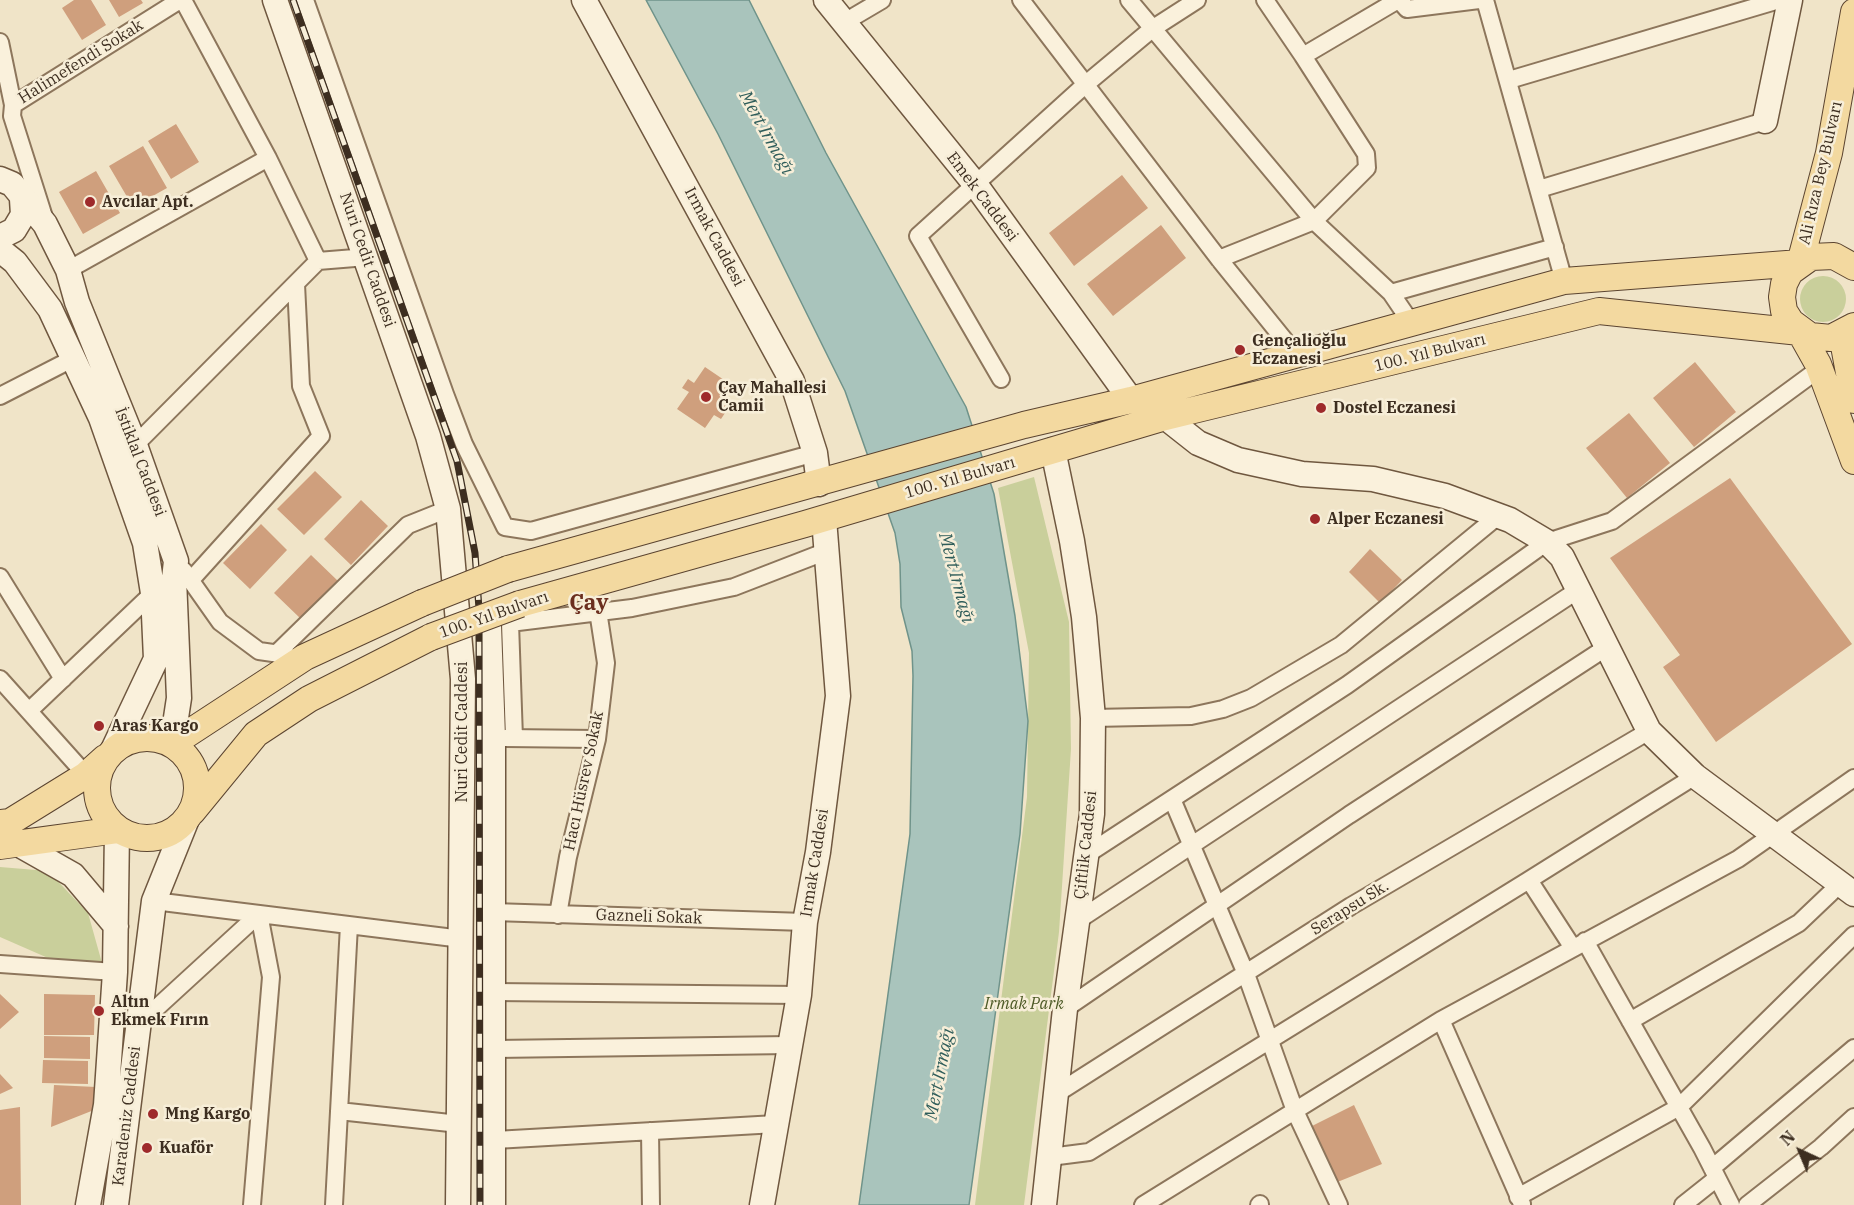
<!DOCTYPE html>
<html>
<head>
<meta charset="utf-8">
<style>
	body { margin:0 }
	#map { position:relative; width:1854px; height:1205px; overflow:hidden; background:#f0e4c8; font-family:"IBM Plex Serif",serif }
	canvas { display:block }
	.north { position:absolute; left:1770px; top:1121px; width:60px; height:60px; -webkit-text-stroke:4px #f7eed8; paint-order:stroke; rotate:316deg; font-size:16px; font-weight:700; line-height:24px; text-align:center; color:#3d2e20 }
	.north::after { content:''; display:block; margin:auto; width:21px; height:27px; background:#3d2e20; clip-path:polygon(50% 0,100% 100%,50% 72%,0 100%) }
</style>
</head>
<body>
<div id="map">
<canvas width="1854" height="1205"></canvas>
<div class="north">N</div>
</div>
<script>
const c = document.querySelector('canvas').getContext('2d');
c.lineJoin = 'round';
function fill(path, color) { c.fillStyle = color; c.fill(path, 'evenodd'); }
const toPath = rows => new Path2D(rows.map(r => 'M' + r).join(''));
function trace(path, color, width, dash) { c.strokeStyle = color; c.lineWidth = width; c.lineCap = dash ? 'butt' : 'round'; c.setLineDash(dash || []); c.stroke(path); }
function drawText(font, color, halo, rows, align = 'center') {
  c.font = font + ' "IBM Plex Serif",serif'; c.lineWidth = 5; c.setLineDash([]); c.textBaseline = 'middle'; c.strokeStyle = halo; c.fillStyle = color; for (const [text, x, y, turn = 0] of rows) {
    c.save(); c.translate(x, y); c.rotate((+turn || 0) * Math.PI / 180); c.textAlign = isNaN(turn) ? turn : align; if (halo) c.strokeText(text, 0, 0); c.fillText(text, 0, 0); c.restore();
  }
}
fill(toPath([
	'1800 299a23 23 0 1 1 46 0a23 23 0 1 1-46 0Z',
	[1034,477,1069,622,1071,749,1059,932,1024,1205,975,1205,1027,797,1029,653,998,488],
	[0,867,48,871,88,913,102,963,48,958,0,937]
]), '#c9cf9b');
const water = toPath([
	[646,0,749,0,826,153,966,407,994,494,1015,616,1028,721,1020,834,969,1205,859,1205,910,834,913,676,912,651,901,607,900,564,895,533,845,391,718,134,646,0]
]);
fill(water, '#a9c4bc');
trace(water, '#6f938a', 1.5);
fill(toPath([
	[74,0,91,0,106,25,82,40,62,8],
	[109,0,141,0,143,3,119,17],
	[176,124,199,162,171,179,148,141],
	[143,146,167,188,133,207,109,166],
	[96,171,120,213,83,234,59,192],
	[1122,175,1148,208,1074,266,1049,233],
	[1161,225,1186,258,1113,316,1087,284],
	[1695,362,1736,412,1694,447,1653,398],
	[705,367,733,386,723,402,729,407,721,419,714,415,705,428,677,409,689,392,682,388,688,379,694,383],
	[1629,413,1670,463,1627,498,1586,448],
	[315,471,342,497,304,535,277,509],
	[1730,478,1852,644,1716,742,1663,667,1680,655,1610,558],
	[361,500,388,526,351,565,324,539],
	[261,524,287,550,250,589,223,563],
	[1370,549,1402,580,1380,603,1349,572],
	[311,555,338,581,301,619,274,593],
	[0,994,19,1012,0,1029],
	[44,994,95,995,94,1035,44,1035],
	[44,1036,90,1037,90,1059,44,1058],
	[43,1060,88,1061,88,1084,42,1083],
	[0,1074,13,1088,0,1094],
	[54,1085,96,1087,94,1110,51,1127],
	[1354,1105,1382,1164,1335,1183,1308,1128],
	[20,1107,21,1205,0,1205,0,1110]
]), '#cf9f7d');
const street = toPath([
	[183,0,268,158,318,261],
	[305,0,445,394,464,444,505,527,531,531,815,453],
	[1021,0,1219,259,1295,353],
	[1129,0,1314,221,1391,293,1412,324],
	[1265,0,1303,56],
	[1399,0,1407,9,1479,0],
	[1485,0,1564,281],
	[843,23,882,0],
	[0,42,13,105,12,116,44,217],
	[1509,80,1779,0],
	[13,105,180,0],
	[1539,189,1765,121],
	[1219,259,1314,221,1367,168,1366,154,1303,56,1398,0],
	[68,270,268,158],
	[1391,293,1555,247],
	[1001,379,918,236,1086,84,1152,29,1197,0],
	[0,396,74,358],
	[135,445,318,261,367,257],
	[184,571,220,622,259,651,287,655],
	[0,577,63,679],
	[190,581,321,436,301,386,296,284],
	[276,654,408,525,448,509],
	[0,679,86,775],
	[30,710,153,593],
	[1093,718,1191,716,1223,709,1251,698,1341,645,1498,516],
	[505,738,597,739],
	[514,738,510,623,632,608,734,587,827,551],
	[1172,799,1246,974,1295,1111,1339,1205],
	[1086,855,1347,685,1547,542,1612,521,1819,369],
	[154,901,462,939],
	[493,912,805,922],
	[558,915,568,857,597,739,606,663,598,611],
	[1077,921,1578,590],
	[1585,941,1702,1148,1731,1205],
	[1573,948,1529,880,1695,776],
	[0,964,115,972],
	[494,992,799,995],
	[1065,1009,1349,815,1607,647],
	[1441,1020,1522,1204],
	[1630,1021,1799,923,1840,884],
	[139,1024,259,914],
	[495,1049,790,1045],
	[1056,1094,1351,906,1649,731],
	[339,1111,459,1124],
	[650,1131,651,1205],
	[495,1140,776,1124],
	[1050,1157,1089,1152,1529,880],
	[1712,1168,1854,1048],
	[1518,1197,1679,1107,1854,935],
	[252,1205,271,977,259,914],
	[334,1205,349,925],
	[1143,1205,1441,1020,1738,859,1854,778],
	[1259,1205,1260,1204],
	[1683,1205,1717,1178],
	[1747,1205,1821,1147,1854,1117]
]);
const secondary = toPath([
	[275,0,428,436,448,509,463,679,458,1205],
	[584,0,792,381,815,453,819,484],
	[826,0,975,184,1131,400],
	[1765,121,1790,0],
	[0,179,12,184,45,224,68,270,77,302,135,445,176,561,174,579,179,698,172,744],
	[0,237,14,230,23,215,22,199],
	[0,250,15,262,50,309,101,418,145,543,153,593,156,659,112,752],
	[1165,417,1198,443,1238,460,1302,474,1373,479,1445,496,1510,520,1547,542,1562,557,1649,731,1695,776,1854,894],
	[489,626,493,738,493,1205],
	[20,845,73,875,116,926],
	[88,1205,106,1105,115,972,117,830],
	[116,1205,154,901,187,819],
	[762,1205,799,995,805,922,818,852,838,696,824,519],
	[1044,1205,1065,1009,1092,814,1093,718,1084,617,1072,541,1053,450]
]);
const primary = toPath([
	[1854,267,1834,256,1811,257,1790,272,1784,284,1782,297,1784,311,1791,322,1810,336,1831,338,1854,326],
	[1842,335,1854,400],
	[508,569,1024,425,1131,400,1564,281,1800,263,1829,153,1854,12],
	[520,604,805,524,1165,417,1599,311,1800,332,1818,364,1854,461],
	'97 788a50 50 0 1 1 100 0a50 50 0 1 1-100 0Z',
	[172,744,305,657,422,603],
	[192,812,256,734,309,699,431,637],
	[0,823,10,822,86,775,105,758],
	[0,846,117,830]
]);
trace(street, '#8d765c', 20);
trace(secondary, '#6f573f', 27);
trace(primary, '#5b4430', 28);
trace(street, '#faf1dc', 16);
trace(secondary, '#faf1dc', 24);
trace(primary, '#f3d9a0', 26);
const rail = toPath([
	[293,0,457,461,475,553,479,609,480,1205]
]);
trace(rail, '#3d2e20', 7);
trace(rail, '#f7eed8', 4.5, [14]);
const primaryBridge = toPath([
	[422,603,508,569],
	[431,637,520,604]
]);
trace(primaryBridge, '#5b4430', 28, []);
trace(primaryBridge, '#f3d9a0', 26);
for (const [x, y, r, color] of [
	[90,202,6,"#9e2a2b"],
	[1240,350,6,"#9e2a2b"],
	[706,397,6,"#9e2a2b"],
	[1321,408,6,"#9e2a2b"],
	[1315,519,6,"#9e2a2b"],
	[99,726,6,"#9e2a2b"],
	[99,1011,6,"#9e2a2b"],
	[153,1114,6,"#9e2a2b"],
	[147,1148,6,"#9e2a2b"]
]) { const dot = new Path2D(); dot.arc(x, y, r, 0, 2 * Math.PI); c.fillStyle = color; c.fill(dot); trace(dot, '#f7eed8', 2); }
drawText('16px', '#3d2e20', '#f7eed8', [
	["Halimefendi Sokak",81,62,-32],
	["Ali Rıza Bey Bulvarı",1821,173,-77],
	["Emek Caddesi",982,197,53],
	["Irmak Caddesi",714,237,62],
	["Nuri Cedit Caddesi",367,260,71],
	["100. Yıl Bulvarı",1430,353,-14],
	["İstiklal Caddesi",140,462,69],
	["100. Yıl Bulvarı",960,478,-16],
	["100. Yıl Bulvarı",494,615,-19],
	["Nuri Cedit Caddesi",462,732,-90],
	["Hacı Hüsrev Sokak",584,781,-78],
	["Çiftlik Caddesi",1086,845,-84],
	["Irmak Caddesi",815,863,-81],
	["Serapsu Sk.",1350,908,-32],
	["Gazneli Sokak",649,917,2],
	["Karadeniz Caddesi",127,1116,-83]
]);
drawText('bold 16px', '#3d2e20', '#f7eed8', [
	["Avcılar Apt.",102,202],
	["Gençalioğlu",1252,341],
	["Eczanesi",1252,359],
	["Çay Mahallesi",718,388],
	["Camii",718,406],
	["Dostel Eczanesi",1333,408],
	["Alper Eczanesi",1327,519],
	["Aras Kargo",111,726],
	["Altın",111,1002],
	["Ekmek Fırın",111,1020],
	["Mng Kargo",165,1114],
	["Kuaför",159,1148]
], 'left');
drawText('italic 16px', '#4d5a26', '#f7eed8', [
	["Irmak Park",1024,1004]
]);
drawText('italic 18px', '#2f5d5a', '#f7eed8', [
	["Mert Irmağı",766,133,61],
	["Mert Irmağı",956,578,75],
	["Mert Irmağı",940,1074,-79]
]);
drawText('bold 22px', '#6b2e1e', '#f7eed8', [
	["Çay",589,604]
]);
</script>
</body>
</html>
